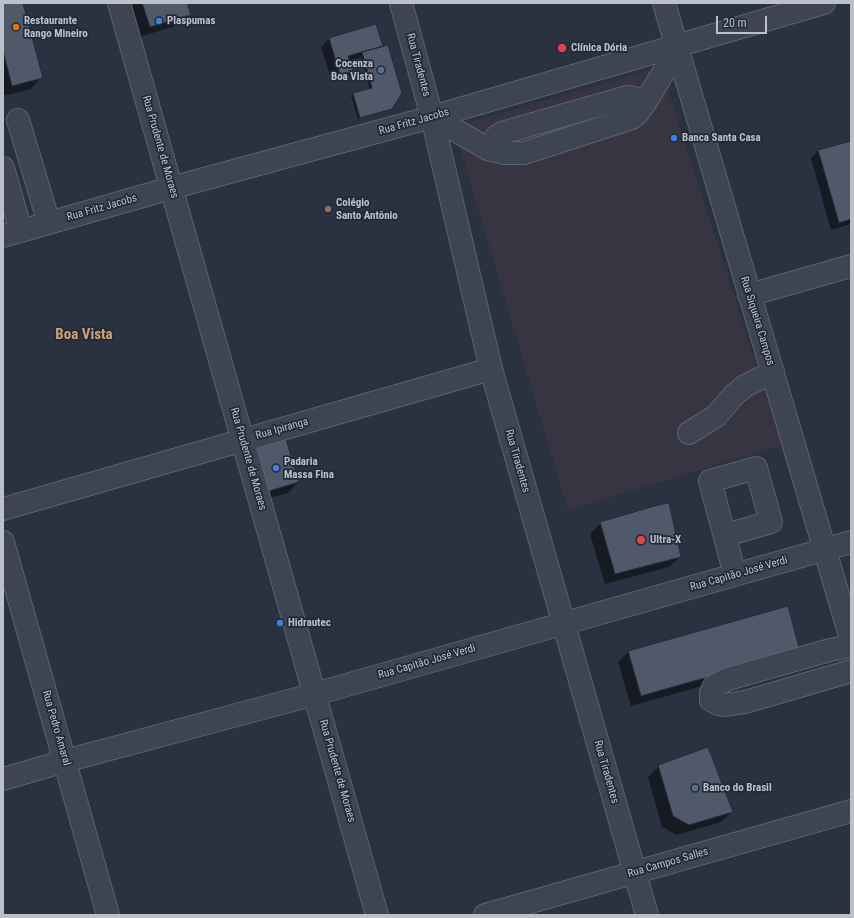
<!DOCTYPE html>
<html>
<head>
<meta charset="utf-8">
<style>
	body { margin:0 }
	#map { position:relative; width:854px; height:918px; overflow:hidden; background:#2a3241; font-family:"Roboto Condensed",sans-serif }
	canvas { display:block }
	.frame { position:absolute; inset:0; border:4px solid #bbc0cb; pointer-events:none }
	.scale { position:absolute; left:716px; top:16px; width:51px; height:18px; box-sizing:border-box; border:2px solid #bbc0cb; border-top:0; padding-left:5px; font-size:12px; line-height:14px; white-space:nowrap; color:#bbc0cb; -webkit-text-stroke:3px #222937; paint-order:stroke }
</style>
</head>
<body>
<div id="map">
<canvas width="854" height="918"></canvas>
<div class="frame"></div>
<div class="scale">20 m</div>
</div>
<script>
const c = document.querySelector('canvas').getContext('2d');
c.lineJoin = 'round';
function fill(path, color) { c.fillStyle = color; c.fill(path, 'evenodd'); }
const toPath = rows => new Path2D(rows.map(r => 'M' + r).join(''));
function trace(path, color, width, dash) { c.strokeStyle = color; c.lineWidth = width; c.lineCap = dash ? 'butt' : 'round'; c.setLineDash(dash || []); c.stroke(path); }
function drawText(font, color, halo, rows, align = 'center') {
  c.font = font + ' "Roboto Condensed",sans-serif'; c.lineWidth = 3.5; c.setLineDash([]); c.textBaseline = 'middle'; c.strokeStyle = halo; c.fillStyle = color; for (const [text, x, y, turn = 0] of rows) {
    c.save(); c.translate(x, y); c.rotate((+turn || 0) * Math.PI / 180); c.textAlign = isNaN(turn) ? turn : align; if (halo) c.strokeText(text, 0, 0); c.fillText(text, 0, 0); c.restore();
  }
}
fill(toPath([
	[651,70,664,78,782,445,568,510,456,134,463,124]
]), '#383543');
fill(toPath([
	[3,3,22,3,41,78,31,89,3,96],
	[129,3,186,3,190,15,179,25,139,37],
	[375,25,382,46,379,48,391,108,388,111,358,119,351,96,354,94,370,90,361,57,349,61,352,71,344,79,332,82,321,47,329,39],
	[851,142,851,224,831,230,811,158,819,150],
	[259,445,298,482,288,493,255,502,248,456],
	[601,523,680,557,669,567,605,584,590,534],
	[629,651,788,662,631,706,618,662],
	[659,766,732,812,721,822,677,835,662,827,648,777]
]), '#0007');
const building = toPath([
	[3,3,23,3,43,78,12,86,3,51,3,3],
	[142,3,187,3,191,15,150,27,142,3],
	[376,24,383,46,348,56,353,71,340,75,329,38,376,24],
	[388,45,402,93,392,109,360,118,353,93,372,88,362,52,388,45],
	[851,141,851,219,839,223,818,150,851,141],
	[285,436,299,482,266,492,254,453,259,444,285,436],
	[669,503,681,557,615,574,600,522,658,505,669,503],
	[788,606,800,651,641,696,628,651,788,606],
	[708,747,733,812,689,825,673,816,658,765,708,747]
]);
fill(building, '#50596a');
trace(building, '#242b39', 1);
const minor = toPath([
	[119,3,377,915],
	[401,3,432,117,491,369,647,915],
	[664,3,851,639],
	[432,117,488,149,505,153,524,153,632,118,637,114,645,103,677,50],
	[18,120,49,223],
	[488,149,497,136,502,133,627,97,634,98,645,103],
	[3,168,21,231],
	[3,236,171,188,432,117,824,3],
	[749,295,851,266],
	[689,433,716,416,734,395,745,386,773,372],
	[3,509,491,369],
	[726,535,771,522,756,468,710,481,735,575],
	[3,542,108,915],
	[851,646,830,650,728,679,714,686,711,693,711,700,716,703,724,705,745,702,851,671],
	[3,779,65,761,315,694,851,542],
	[485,915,851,811]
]);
trace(minor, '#5c626f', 24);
trace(minor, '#3e4451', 22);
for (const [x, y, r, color] of [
	[159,21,4,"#3f7fe0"],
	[16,27,4,"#e8710a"],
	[562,48,5,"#e0444e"],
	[381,70,4,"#5c6f8a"],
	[674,138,4,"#3f7fe0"],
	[328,209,4,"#8d6e63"],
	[276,468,4,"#3f7fe0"],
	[641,540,5,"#e0444e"],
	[280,623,4,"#3f7fe0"],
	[695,788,4,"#5c6f8a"]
]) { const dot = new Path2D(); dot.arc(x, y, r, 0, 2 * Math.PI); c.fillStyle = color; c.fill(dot); trace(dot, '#222937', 1.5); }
drawText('bold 11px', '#bbc0cb', '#222937', [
	["Restaurante",24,21],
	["Rango Mineiro",24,34],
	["Plaspumas",167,21],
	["Clínica Dória",571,48],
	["Cocenza",373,64,"right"],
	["Boa Vista",373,77,"right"],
	["Banca Santa Casa",682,138],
	["Colégio",336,203],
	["Santo Antônio",336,216],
	["Padaria",284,462],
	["Massa Fina",284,475],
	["Ultra-X",650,540],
	["Hidrautec",288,623],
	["Banco do Brasil",703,788]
], 'left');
drawText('11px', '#bbc0cb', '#222937', [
	["Rua Tiradentes",418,65,75],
	["Rua Fritz Jacobs",414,122,-16],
	["Rua Prudente de Moraes",160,147,74],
	["Rua Fritz Jacobs",102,208,-16],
	["Rua Siqueira Campos",757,321,73],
	["Rua Ipiranga",282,429,-16],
	["Rua Prudente de Moraes",248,459,74],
	["Rua Tiradentes",517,461,74],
	["Rua Capitão José Verdi",739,574,-16],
	["Rua Capitão José Verdi",427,662,-16],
	["Rua Pedro Amaral",56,728,74],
	["Rua Prudente de Moraes",337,771,74],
	["Rua Tiradentes",606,772,74],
	["Rua Campos Salles",668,863,-16]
]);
drawText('bold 15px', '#cea273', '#222937', [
	["Boa Vista",84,335]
]);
</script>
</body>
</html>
